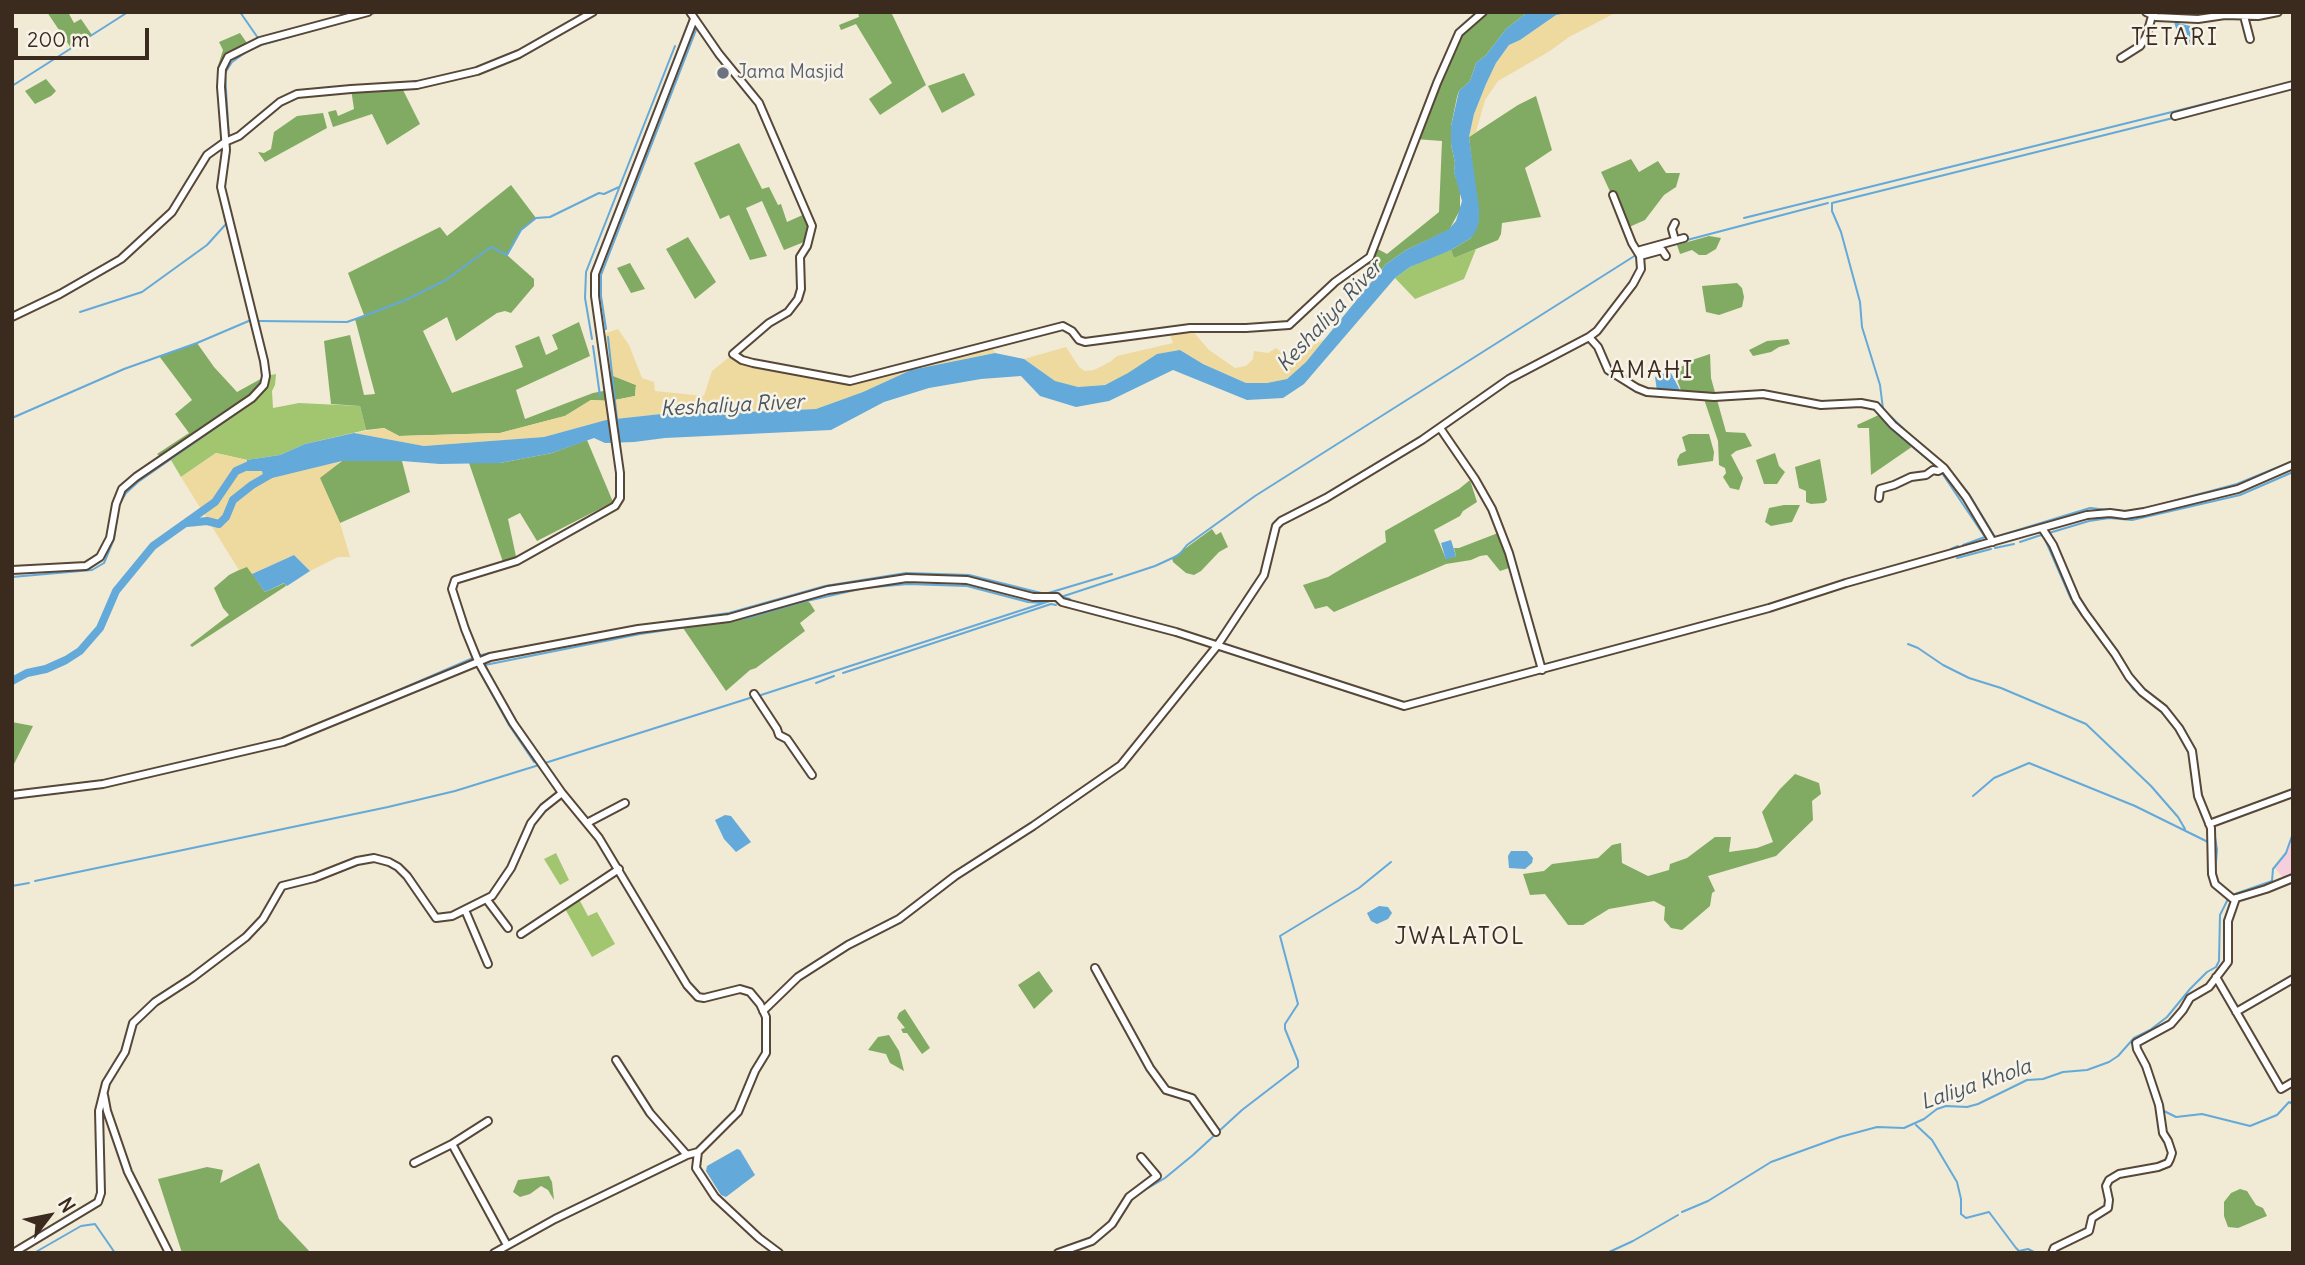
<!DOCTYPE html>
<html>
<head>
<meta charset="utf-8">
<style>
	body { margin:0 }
	#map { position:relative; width:2305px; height:1265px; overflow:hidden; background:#f1ead5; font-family:Delius,sans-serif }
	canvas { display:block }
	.frame { position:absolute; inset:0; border:14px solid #3b2a1e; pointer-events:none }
	.north { position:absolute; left:14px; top:1181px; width:70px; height:70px; -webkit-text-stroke:5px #f7f3e8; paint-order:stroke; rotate:58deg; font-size:19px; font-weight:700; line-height:28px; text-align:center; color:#3b2a1e }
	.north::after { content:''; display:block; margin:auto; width:24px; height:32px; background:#3b2a1e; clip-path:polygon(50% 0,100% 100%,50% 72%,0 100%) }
	.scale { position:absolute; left:14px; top:28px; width:135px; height:32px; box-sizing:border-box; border:4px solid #3b2a1e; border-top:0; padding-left:9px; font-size:21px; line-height:24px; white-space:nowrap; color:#3b2a1e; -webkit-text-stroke:5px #f7f3e8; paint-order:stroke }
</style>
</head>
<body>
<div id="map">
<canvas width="2305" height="1265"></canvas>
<div class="frame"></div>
<div class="north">N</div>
<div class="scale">200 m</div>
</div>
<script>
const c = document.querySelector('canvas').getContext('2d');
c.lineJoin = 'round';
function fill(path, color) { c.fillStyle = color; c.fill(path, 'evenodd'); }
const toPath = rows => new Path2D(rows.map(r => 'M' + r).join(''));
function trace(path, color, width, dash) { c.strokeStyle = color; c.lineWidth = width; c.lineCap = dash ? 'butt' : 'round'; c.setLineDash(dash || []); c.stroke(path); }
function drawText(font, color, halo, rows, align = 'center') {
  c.font = font + ' Delius,sans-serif'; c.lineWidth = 5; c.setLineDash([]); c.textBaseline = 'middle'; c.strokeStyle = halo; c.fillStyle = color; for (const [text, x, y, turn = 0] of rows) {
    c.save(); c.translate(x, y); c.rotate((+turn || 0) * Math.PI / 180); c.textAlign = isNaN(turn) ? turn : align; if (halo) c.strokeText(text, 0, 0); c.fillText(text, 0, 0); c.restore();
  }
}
fill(toPath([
	[2293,833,2293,878,2285,880,2274,867,2286,853]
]), '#f5cfdc');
fill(toPath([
	[1476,249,1464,279,1415,299,1395,278,1410,267,1436,255,1451,250,1454,258],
	[276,374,275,385,272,391,273,408,299,403,360,406,366,430,305,444,280,455,247,460,216,453,181,477,168,455,266,376],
	[556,853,569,880,560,885,544,859],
	[579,899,588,916,597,912,615,944,592,957,564,907]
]), '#a2c670');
fill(toPath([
	[47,12,68,12,74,23,81,19,92,35,71,48],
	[858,12,891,12,926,85,880,115,869,99,892,83,856,24,841,30,839,25,859,17],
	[1483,12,1528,12,1506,29,1486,55,1476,63,1470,81,1459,91,1457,97,1451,126,1451,144,1455,163,1454,172,1460,190,1460,210,1449,230,1406,250,1386,264,1376,276,1367,265,1360,264,1370,257,1374,247,1387,254,1439,212,1442,141,1415,139,1459,33],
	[240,33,249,46,228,57,222,69,217,69,223,50,219,42],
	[964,73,975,95,942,113,928,86],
	[46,79,56,91,51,96,35,104,25,91],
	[401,86,420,124,387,145,372,114,333,127,328,112,336,110,338,116,354,109,351,89],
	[1536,96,1552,150,1525,168,1541,217,1502,223,1501,234,1498,240,1454,258,1451,250,1471,238,1479,221,1469,137,1518,105],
	[323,113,327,128,265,162,258,152,264,153,271,149,274,132,297,116],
	[739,143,762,189,769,187,778,205,781,204,787,222,807,213,812,226,809,240,784,250,762,201,746,208,767,256,750,260,729,215,720,219,694,163],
	[1631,159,1639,172,1658,161,1666,173,1680,173,1676,187,1664,195,1645,220,1627,228,1601,172],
	[511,185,536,218,521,230,507,255,534,279,534,286,511,313,505,311,497,313,456,341,447,317,423,331,452,393,523,367,515,346,539,336,546,355,558,349,552,335,579,322,590,356,516,390,525,419,593,393,609,390,606,373,636,385,635,396,610,401,591,400,565,416,500,433,399,436,384,428,366,430,360,406,331,404,324,341,350,335,364,395,375,394,355,319,364,315,348,273,440,227,447,236],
	[1709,236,1721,238,1716,249,1706,255,1699,255,1692,250,1680,254,1677,245],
	[688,237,716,282,695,299,666,249],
	[630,263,645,289,631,293,617,268],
	[1737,283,1742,288,1744,297,1742,307,1719,315,1706,312,1702,286],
	[1788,339,1790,344,1779,347,1771,352,1753,356,1749,350,1767,341],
	[197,343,214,367,237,392,266,376,264,385,252,398,163,459,157,454,189,433,175,414,192,400,159,356],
	[1710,354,1711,378,1726,432,1745,433,1752,446,1736,451,1731,455,1743,478,1739,490,1730,488,1723,477,1726,473,1725,468,1719,465,1718,441,1704,399,1699,393,1682,393,1675,374,1674,371,1695,359],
	[1883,413,1916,444,1871,475,1869,428,1858,428,1857,425],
	[1689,434,1709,434,1714,452,1713,461,1678,466,1677,460,1680,454,1686,451,1682,437],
	[587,440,613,502,537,541,520,513,508,519,517,561,504,565,469,463,500,463,552,453],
	[1775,453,1779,466,1785,472,1777,484,1764,484,1756,460],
	[1820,459,1827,500,1824,503,1811,504,1806,502,1806,491,1799,488,1795,467],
	[342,461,402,461,410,492,340,523,319,477],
	[1470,480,1477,502,1463,511,1460,516,1434,530,1446,559,1456,556,1454,548,1459,548,1498,533,1509,568,1500,571,1487,555,1480,556,1471,560,1446,564,1334,612,1327,606,1315,609,1303,585,1328,577,1386,542,1385,531,1459,489],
	[1784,505,1800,505,1792,522,1771,526,1765,522,1769,508],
	[1212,529,1216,535,1221,532,1228,547,1219,552,1201,571,1194,575,1186,573,1173,562,1172,558],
	[247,566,265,592,285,583,286,586,192,647,190,645,229,615,223,608,214,588,229,575],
	[802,598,810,603,815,611,800,623,805,631,756,668,750,670,726,691,681,625,729,618],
	[12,722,33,726,12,768],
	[1795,774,1819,783,1821,794,1812,801,1813,820,1776,856,1708,876,1715,891,1712,893,1710,906,1682,930,1671,928,1664,920,1665,907,1654,901,1609,909,1583,925,1568,925,1545,894,1530,895,1523,874,1544,871,1552,864,1598,858,1612,845,1621,843,1622,863,1648,876,1669,870,1670,864,1687,858,1715,837,1731,837,1729,852,1757,848,1773,842,1762,812,1780,789],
	[1039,971,1053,991,1034,1009,1018,985],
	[905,1009,930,1048,922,1054,907,1033,903,1033,901,1029,905,1028,897,1018,899,1013],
	[889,1035,899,1051,904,1071,890,1063,886,1054,868,1050,878,1037],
	[259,1163,279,1219,311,1253,182,1253,158,1179,207,1167,223,1170,220,1183],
	[549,1176,552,1182,554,1200,548,1190,541,1186,530,1194,520,1197,513,1192,518,1180],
	[2240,1189,2247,1191,2256,1205,2263,1208,2267,1216,2238,1228,2228,1227,2224,1216,2224,1202,2231,1193]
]), '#81ab62');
fill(toPath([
	[1573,12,1617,12,1569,37,1550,51,1498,81,1485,100,1476,132,1469,137,1474,114,1486,84,1496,63,1509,45,1520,40,1556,15],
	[1190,328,1209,350,1235,368,1246,366,1253,359,1254,351,1268,353,1276,348,1284,355,1294,355,1325,339,1306,362,1287,379,1267,383,1246,383,1203,364,1180,350,1104,385,1078,387,1056,382,1024,359,1066,347,1079,367,1085,371,1094,370,1110,362,1117,356,1173,343,1169,331],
	[618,329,629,345,642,378,654,382,655,391,704,396,712,371,733,354,742,360,850,381,991,345,995,353,911,370,863,392,816,409,745,412,707,409,606,420,544,437,424,446,354,433,384,428,399,436,500,433,565,416,591,400,610,401,635,396,636,385,606,373,602,342,607,333],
	[216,453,247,460,247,471,262,471,264,480,342,461,320,478,340,523,350,557,338,557,310,571,294,555,252,574,247,567,239,570,181,477]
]), '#eeda9e');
fill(toPath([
	[1528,12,1573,12,1556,15,1520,40,1509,45,1496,63,1486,84,1474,114,1469,137,1479,208,1479,221,1476,231,1471,238,1451,250,1410,267,1395,278,1304,384,1283,398,1247,400,1173,370,1109,401,1076,407,1040,396,1021,376,981,379,929,388,884,402,831,430,665,438,634,442,605,443,594,438,552,453,500,463,440,464,402,461,342,461,264,480,262,471,247,471,247,460,280,455,305,444,354,433,424,446,544,437,606,420,707,409,745,412,816,409,863,392,911,370,995,353,1024,359,1055,381,1078,387,1105,385,1128,373,1157,354,1180,350,1203,364,1246,383,1267,383,1287,379,1306,362,1386,264,1406,250,1448,230,1456,221,1462,201,1454,172,1455,163,1451,144,1451,126,1459,91,1470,81,1476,63,1486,55,1506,29],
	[2174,22,2190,26,2198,38,2196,44,2191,45,2184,41,2177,31],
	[1671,373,1681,392,1657,391,1655,377,1660,374],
	[1451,540,1456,556,1446,560,1441,543],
	[294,555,310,571,287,586,284,583,265,592,252,574],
	[725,815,731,816,751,842,736,852,724,839,715,820],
	[1511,851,1527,851,1533,858,1532,863,1525,869,1509,868,1508,856],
	[1379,906,1388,907,1392,913,1388,919,1377,924,1371,921,1367,913],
	[737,1149,740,1150,755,1175,726,1197,721,1195,706,1171,707,1166]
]), '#63a9d9');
trace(toPath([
	[240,12,258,38,284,31],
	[369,15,377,12],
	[323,21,351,12],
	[12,86,128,12],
	[2277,92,2293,88],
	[229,138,225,73,232,62,249,50,261,45,343,22],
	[226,173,229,144],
	[224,185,227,200],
	[218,189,259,354],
	[1744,218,2293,82],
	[1687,240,1828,203],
	[80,312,142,292,207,245,226,224],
	[258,321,347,322,364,316,408,299,446,280,491,247,507,255,521,230,536,218,550,217,599,193,604,194,619,187],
	[606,329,601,296,601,275,696,30],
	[608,337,617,419],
	[592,339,585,298,586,272,675,46],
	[593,346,600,396],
	[267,359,269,377],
	[253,393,263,378,262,366],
	[1877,412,1890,428,1938,468],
	[12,418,124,369,197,343,251,320],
	[1913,438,1883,409,1880,385,1862,327,1860,302,1841,232,1832,211,1832,203,2173,118],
	[184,441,194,434],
	[1931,453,1946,466,1969,494,1995,537,2090,508,2127,512,2143,509,2237,484,2293,461],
	[1942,473,1985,537,1963,545],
	[2051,537,2049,533,2089,521,2109,518,2132,520,2240,495,2293,472],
	[2020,542,2041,535,2044,537,2071,599],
	[1995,548,2014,544],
	[1951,549,1958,546],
	[1957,558,1991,549],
	[12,577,92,570,104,563,114,539,119,505,126,493,138,482,254,401,262,392],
	[1061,597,1155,566,1179,555,1187,545,1255,496,1636,255],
	[1062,597,1070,599],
	[2073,603,2110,653],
	[1908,644,1918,648,1943,665,1969,678,2001,688,2086,724,2151,786,2178,817,2185,829],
	[481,655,637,626,729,613,825,586,906,573,969,575,1045,594,1112,574],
	[2113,658,2133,689,2163,712],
	[477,667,509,725,534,762],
	[843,673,1051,604,1056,605],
	[816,683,834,676],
	[758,696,1053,600],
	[503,700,485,665,640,634,747,618,798,603,864,588,908,584,967,586,1028,602,1044,603],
	[346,713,473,658],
	[2196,762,2202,795,2211,820],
	[545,763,753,697],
	[1973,796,1994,778,2029,763,2135,806,2208,842],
	[2207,826,2208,838],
	[2214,830,2217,850,2215,873,2217,880],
	[35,881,388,807,455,791,539,765],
	[12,886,29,883],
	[2232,895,2272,881,2273,869,2286,853,2293,833],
	[2162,1110,2176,1117,2202,1114,2250,1126,2277,1115,2289,1102,2293,1104],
	[1916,1125,1932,1140,1957,1182,1961,1199,1961,1214,1966,1218,1989,1212,2016,1248,2019,1251,2028,1249,2036,1253],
	[1682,1212,1708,1201,1771,1162,1840,1137,1877,1127,1904,1128,1924,1119,1937,1109,1946,1106,1967,1107,1978,1104,2027,1080,2043,1079,2063,1072,2087,1070,2109,1062,2118,1056,2134,1038,2150,1030,2167,1017,2190,989,2207,972,2216,967,2219,961,2220,915,2228,899],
	[1120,1216,1133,1197,1165,1178,1193,1155,1242,1110,1298,1067,1298,1061,1285,1029,1285,1024,1298,1004,1280,936,1359,888,1391,862],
	[34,1253,81,1226,95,1224,115,1253],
	[1607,1253,1633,1241,1678,1215]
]), '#63a9d9', 2);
trace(toPath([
	[187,523,207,521,219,524,226,517,233,500,252,485,271,474],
	[12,681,27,673,46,669,66,660,80,651,100,628,116,591,153,546,215,502,236,471,254,463]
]), '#63a9d9', 8);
const minor = toPath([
	[690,12,719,54,759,103,812,226,807,246,800,257,801,289,798,299,788,312,769,323,733,354,742,360,753,363,850,381,1063,326,1072,331,1079,340,1085,342,1190,328,1246,328,1289,325,1335,282,1370,257,1437,83,1459,33,1483,12],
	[2146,12,2156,17,2198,19,2225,15,2258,16,2278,12],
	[2244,16,2250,39],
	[694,19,595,274,595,296,620,473,620,498,615,506,517,561,455,580,452,589,465,629,478,661,513,723,562,793,599,838,687,985,698,997,704,998,740,989,750,992,760,1004,766,1017,766,1053,755,1071,738,1112,698,1152,696,1168,715,1197,759,1238,779,1253],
	[2121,58,2140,46,2146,37,2152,16],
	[2175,116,2293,85],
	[1675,223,1672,229,1675,240],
	[1637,251,1684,238],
	[1640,256,1662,250,1666,256],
	[12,317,60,294,121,259,172,212,207,155,225,142,239,136,280,102,297,94,351,89,417,85,477,71,519,54,593,12],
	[1589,337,1598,347,1608,370,1637,388,1647,392,1714,397,1763,394,1821,405,1861,403,1876,406,1893,425,1944,468,1966,497,1993,542],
	[1440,428,1475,479,1492,509,1509,553,1542,670],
	[1879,498,1880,489,1894,485,1911,477,1926,475,1933,470,1938,471,1944,468],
	[2042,528,2053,545,2076,599,2085,613,2115,654,2129,677,2142,692,2164,709,2179,728,2192,751,2198,796,2211,828,2212,874,2215,884,2233,899,2266,889,2293,878],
	[12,570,86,566,100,557,110,538,116,504,122,489,136,477,252,398,264,385,266,376,264,361,221,187,226,150,221,87,222,69,228,57,260,41,368,12],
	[754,694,777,729,779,735,787,739,812,775],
	[12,795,103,784,283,742,490,657,638,629,729,618,828,590,907,578,967,580,1033,597,1057,597,1062,602,1176,632,1404,706,1769,608,1846,583,2087,515,2110,513,2125,515,2144,512,2238,489,2293,465],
	[587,823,625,803],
	[2209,824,2293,793],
	[487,900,508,928],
	[465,910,488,964],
	[521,934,619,869],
	[1095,968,1150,1068,1166,1090,1192,1098,1216,1132],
	[2216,977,2281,1089,2293,1082],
	[763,1011,798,977,848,945,899,919,955,876,1033,826,1121,765,1217,646,1264,575,1276,526,1281,521,1326,498,1422,440,1509,379,1589,337,1597,331,1633,284,1641,269,1640,256,1632,243,1613,195],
	[2236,1012,2293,979],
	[616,1060,650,1113,687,1155],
	[104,1095,107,1111,128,1172,169,1253],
	[452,1144,507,1245],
	[414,1163,452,1144,488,1121],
	[13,1253,98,1202,101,1193,99,1111,106,1083,125,1052,133,1023,155,1002,192,978,246,937,263,919,282,886,314,878,357,861,374,858,389,862,398,867,407,876,436,918,452,916,492,896,511,868,531,823,543,808,562,793],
	[494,1253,555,1219,687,1155,698,1152],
	[1058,1253,1092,1241,1112,1224,1129,1197,1157,1176,1141,1157],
	[2052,1253,2054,1248,2089,1231,2092,1218,2108,1208,2109,1200,2106,1186,2109,1180,2119,1174,2158,1167,2168,1163,2170,1159,2172,1153,2168,1141,2163,1133,2159,1105,2146,1066,2137,1049,2136,1043,2171,1024,2183,1010,2190,998,2209,987,2228,962,2228,921,2236,898]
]);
trace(minor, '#564739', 10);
trace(minor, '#fff', 6);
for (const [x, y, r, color] of [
	[723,73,7,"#6b7280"]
]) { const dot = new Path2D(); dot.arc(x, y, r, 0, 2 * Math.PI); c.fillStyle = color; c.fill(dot); trace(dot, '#f7f3e8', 2.5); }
drawText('19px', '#5b616d', '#f7f3e8', [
	["Jama Masjid",737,73]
], 'left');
drawText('italic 21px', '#49565f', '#f7f3e8', [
	["Keshaliya River",1330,316,-47],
	["Keshaliya River",732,406,-3],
	["Laliya Khola",1976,1085,-19]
]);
c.letterSpacing = '2px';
drawText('23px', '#3b2a1e', '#f7f3e8', [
	["TETARI",2175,38],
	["AMAHI",1652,371],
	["JWALATOL",1460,937]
]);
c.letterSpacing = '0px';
</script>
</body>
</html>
